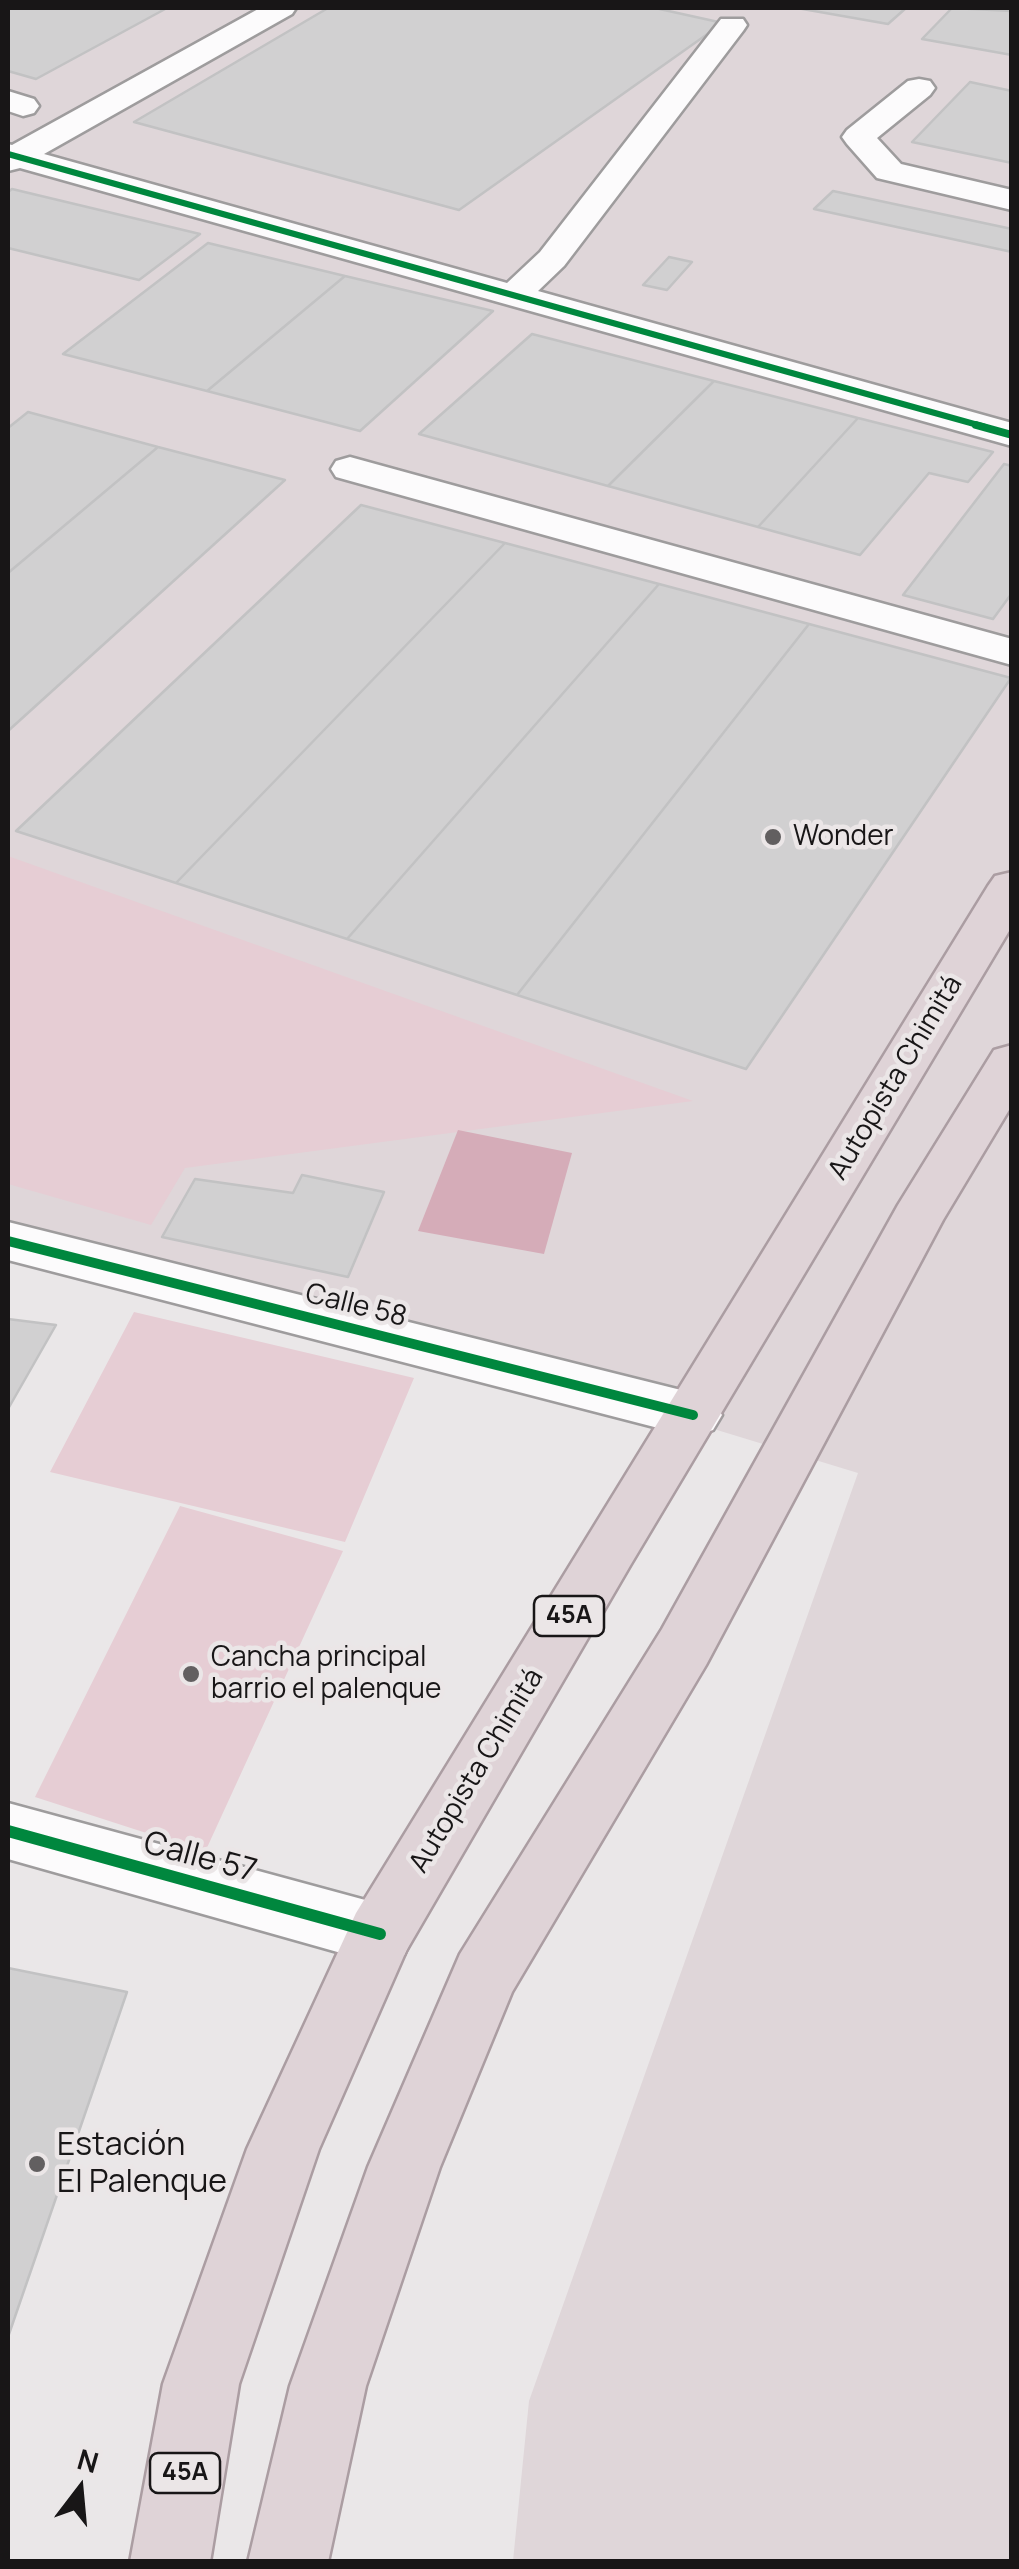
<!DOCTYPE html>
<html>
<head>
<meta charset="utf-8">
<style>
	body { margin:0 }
	#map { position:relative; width:1019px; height:2569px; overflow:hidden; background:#eae7e8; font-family:Manrope,sans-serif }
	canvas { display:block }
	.frame { position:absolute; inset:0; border:10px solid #181617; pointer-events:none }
	.north { position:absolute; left:30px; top:2439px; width:100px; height:100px; -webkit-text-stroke:8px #ebe6e7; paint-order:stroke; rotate:16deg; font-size:28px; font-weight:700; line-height:40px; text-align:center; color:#181617 }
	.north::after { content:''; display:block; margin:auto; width:35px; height:45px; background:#181617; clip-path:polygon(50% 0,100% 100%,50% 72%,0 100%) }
</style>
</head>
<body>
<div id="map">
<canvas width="1019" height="2569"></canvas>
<div class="frame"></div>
<div class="north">N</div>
</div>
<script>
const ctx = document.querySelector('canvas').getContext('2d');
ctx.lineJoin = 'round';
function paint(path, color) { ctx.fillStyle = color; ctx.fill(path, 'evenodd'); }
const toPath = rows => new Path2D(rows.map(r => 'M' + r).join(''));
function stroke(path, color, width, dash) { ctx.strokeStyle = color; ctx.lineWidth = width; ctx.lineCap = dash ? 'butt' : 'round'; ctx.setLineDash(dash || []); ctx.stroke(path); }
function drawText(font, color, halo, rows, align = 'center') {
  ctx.font = font + ' Manrope,sans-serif'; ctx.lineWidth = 9; ctx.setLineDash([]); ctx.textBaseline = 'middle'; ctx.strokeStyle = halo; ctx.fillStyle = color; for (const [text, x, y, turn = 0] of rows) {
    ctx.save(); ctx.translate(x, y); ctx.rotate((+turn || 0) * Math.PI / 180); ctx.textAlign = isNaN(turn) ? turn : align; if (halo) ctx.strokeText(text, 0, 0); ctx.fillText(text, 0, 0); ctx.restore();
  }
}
paint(toPath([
	[8,8,1011,8,1011,2561,513,2561,529,2401,858,1473,599,1394,8,1231]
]), '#dfd6d9');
paint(toPath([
	[8,856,693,1101,185,1168,151,1225,8,1184],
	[134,1312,414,1378,345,1542,50,1472],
	[180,1506,343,1551,205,1852,35,1797]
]), '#e6cdd4');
paint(toPath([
	[458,1130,572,1153,544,1254,418,1231]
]), '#d5acb8');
const building = toPath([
	[8,8,167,8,36,79,8,71,8,8],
	[328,8,655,8,723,23,459,210,134,122,328,8],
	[797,8,906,8,888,24,797,8],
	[952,8,1012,11,1012,55,922,39,952,8],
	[970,82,1012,91,1012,163,912,142,970,82],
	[12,189,200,234,139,280,8,248,8,192,12,189],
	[833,191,1012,229,1012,252,814,209,833,191],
	[208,243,345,276,207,391,63,354,208,243],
	[669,257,692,262,667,290,643,285,669,257],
	[345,276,493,311,360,431,207,391,345,276],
	[532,334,714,381,608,486,419,434,532,334],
	[714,381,858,418,758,527,608,486,714,381],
	[28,412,158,447,8,573,8,428,28,412],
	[858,418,993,452,968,482,929,473,860,555,758,527,858,418],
	[158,447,285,480,8,731,8,573,158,447],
	[1004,464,1012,466,1012,593,993,619,903,595,1004,464],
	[361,505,505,543,176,883,16,831,361,505],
	[505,543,659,584,347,939,176,883,505,543],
	[659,584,809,624,517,995,347,939,659,584],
	[809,624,1011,678,746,1069,517,995,809,624],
	[302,1175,384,1192,348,1277,162,1237,195,1179,293,1193,302,1175],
	[8,1319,56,1325,8,1409,8,1319],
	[8,1968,127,1992,8,2337,8,1968]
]);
paint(building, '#d1d0d1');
stroke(building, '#c2c2c3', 2.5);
const minor = toPath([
	[260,8,296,8,292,14,44,154,507,283,540,252,721,19,743,19,747,25,743,31,564,266,538,291,1012,423,1012,446,20,168,8,171,8,144,12,145,260,8],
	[919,79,930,81,935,88,930,95,877,138,901,164,1012,190,1012,210,877,178,847,144,842,137,847,130,908,81,919,79],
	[8,91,34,99,39,106,34,113,23,116,8,111,8,91],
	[350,457,1012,639,1012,665,336,477,331,469,336,461,350,457],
	[8,1222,693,1393,713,1400,722,1415,713,1430,693,1437,8,1260,8,1222],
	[8,1803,380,1904,404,1913,414,1934,404,1955,380,1964,8,1859,8,1803]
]);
const highway = toPath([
	[1012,872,1012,926,631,1564,406,1951,319,2149,239,2384,210,2562,130,2562,163,2384,247,2149,356,1913,988,886,995,876,1012,872],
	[1012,1045,1012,1105,943,1220,706,1665,512,1992,440,2167,366,2386,328,2562,248,2562,290,2386,368,2167,460,1954,662,1629,898,1205,994,1050,1012,1045]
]);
stroke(minor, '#9e9c9d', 5);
stroke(highway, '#ab9da2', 5);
paint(minor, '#fcfbfc');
paint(highway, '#dfd3d7');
stroke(toPath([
	[8,154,985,427]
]), '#00873e', 6);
stroke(toPath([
	[976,425,1012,435]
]), '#00873e', 8);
stroke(toPath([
	[8,1241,693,1415]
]), '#00873e', 10);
stroke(toPath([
	[8,1831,380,1934]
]), '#00873e', 12);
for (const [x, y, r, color] of [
	[773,837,10,"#625f60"],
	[191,1674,10,"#625f60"],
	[37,2164,10,"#625f60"]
]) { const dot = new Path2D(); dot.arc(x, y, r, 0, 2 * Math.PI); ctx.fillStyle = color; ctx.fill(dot); stroke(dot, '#ebe6e7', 4); }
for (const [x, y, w] of [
	[569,1616,70],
	[185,2473,70]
]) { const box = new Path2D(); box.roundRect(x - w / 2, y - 20, w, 40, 8); ctx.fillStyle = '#ebe6e7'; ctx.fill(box); stroke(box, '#181617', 2.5); }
drawText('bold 25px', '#181617', null, [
	["45A",569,1616],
	["45A",185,2473]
]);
drawText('28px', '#181617', '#ebe6e7', [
	["Wonder",793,837],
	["Cancha principal",211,1658],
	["barrio el palenque",211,1690]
], 'left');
drawText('28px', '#181617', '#ebe6e7', [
	["Autopista Chimitá",896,1078,-59],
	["Calle 58",356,1306,14],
	["Autopista Chimitá",477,1771,-59]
]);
drawText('32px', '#181617', '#ebe6e7', [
	["Calle 57",200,1858,15]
]);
drawText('32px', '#181617', '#ebe6e7', [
	["Estación",57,2146],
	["El Palenque",57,2183]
], 'left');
</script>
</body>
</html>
